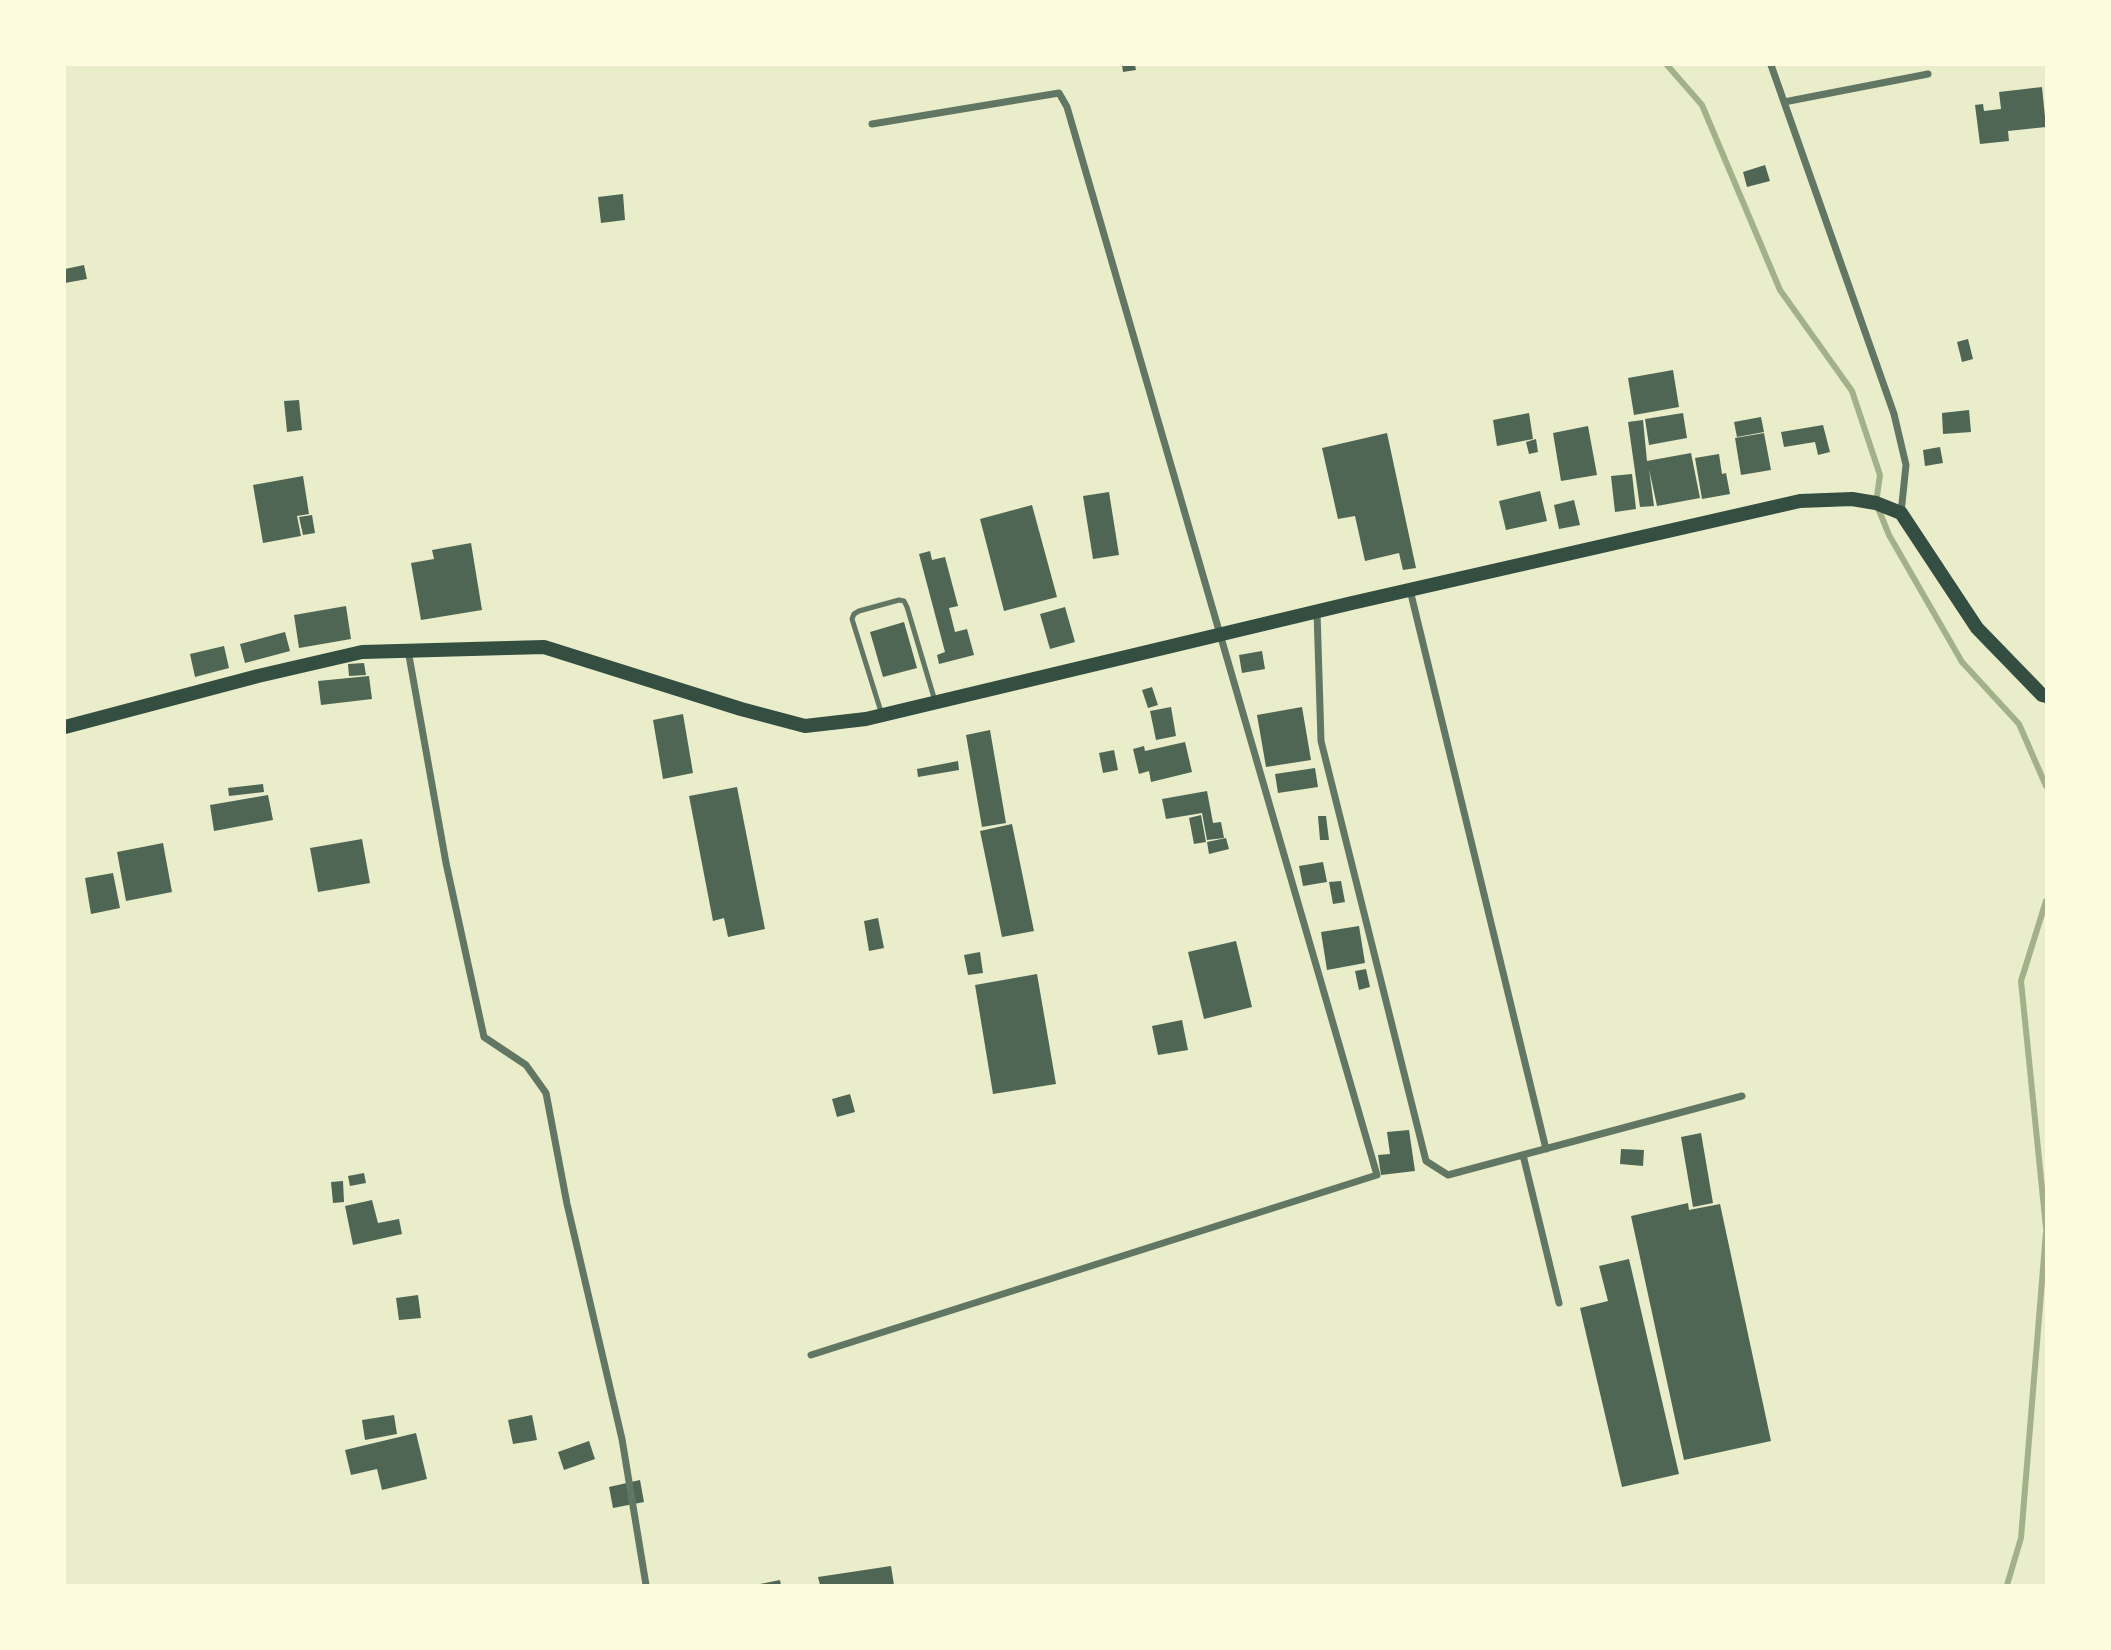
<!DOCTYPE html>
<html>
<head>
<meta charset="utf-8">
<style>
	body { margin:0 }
	#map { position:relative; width:2111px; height:1650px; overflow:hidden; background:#e9edc9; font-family:Lato,sans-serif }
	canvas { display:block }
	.frame { position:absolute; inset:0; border:66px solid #fefae0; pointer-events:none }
</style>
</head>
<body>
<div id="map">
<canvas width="2111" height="1650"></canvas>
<div class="frame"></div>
</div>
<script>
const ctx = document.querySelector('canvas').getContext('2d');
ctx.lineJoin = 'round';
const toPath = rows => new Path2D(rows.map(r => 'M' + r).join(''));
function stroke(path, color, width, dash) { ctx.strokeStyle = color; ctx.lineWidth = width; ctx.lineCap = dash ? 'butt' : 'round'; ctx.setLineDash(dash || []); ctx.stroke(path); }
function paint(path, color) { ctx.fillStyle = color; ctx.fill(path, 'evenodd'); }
stroke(toPath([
	[1667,65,1702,105,1780,290,1852,391,1880,475,1876,503,1889,535,1962,662,2019,724,2046,786],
	[2046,901,2021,981,2046,1228],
	[2007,1585,2021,1538,2046,1232]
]), '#a3b18a', 6);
paint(toPath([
	[1122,65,1135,65,1136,70,1123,72],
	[2042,87,2046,127,2008,131,2009,141,1980,144,1975,105,1983,104,1984,111,2001,109,1999,92],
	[1765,165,1770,181,1747,187,1743,172],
	[623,194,625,220,601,223,598,197],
	[84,265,87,279,65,283,65,269],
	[1968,339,1973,359,1962,362,1957,342],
	[1673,370,1679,407,1634,415,1628,378],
	[299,400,302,430,287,432,284,401],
	[1969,410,1971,432,1943,434,1942,413],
	[1529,413,1533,439,1497,446,1493,420],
	[1683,413,1687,438,1649,445,1645,419],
	[1761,417,1764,432,1737,437,1734,422],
	[1643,420,1647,461,1691,453,1700,498,1657,506,1649,469,1654,506,1640,507,1628,422],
	[1823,425,1830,452,1818,455,1815,442,1784,447,1781,432],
	[1588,426,1597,475,1561,481,1553,433],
	[1387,433,1416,568,1403,570,1399,553,1365,561,1355,516,1338,519,1322,448],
	[1764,433,1771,470,1741,475,1735,438],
	[1536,439,1538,452,1529,454,1526,442],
	[1940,447,1943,463,1925,466,1923,450],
	[1719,454,1722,474,1726,473,1730,494,1702,499,1695,458],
	[1632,474,1636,509,1615,512,1611,476],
	[303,476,309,514,297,516,301,536,263,543,253,485],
	[1540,491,1547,521,1506,530,1499,501],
	[1109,492,1119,555,1093,559,1083,496],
	[1574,500,1580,525,1559,529,1554,505],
	[1032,505,1057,597,1004,611,980,519],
	[312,515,315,533,303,535,299,517],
	[471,543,482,610,421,620,411,563,434,559,432,550],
	[930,551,932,560,945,557,958,606,949,608,955,632,967,629,974,655,939,664,937,655,945,652,919,554],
	[346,606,351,639,299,648,294,615],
	[1065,607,1075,642,1050,649,1040,614],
	[904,622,917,668,883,677,870,632],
	[285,632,290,651,245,663,240,644],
	[224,646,229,668,195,677,190,654],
	[1262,651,1265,669,1242,673,1239,655],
	[364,663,366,675,349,676,348,664],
	[369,676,372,699,321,705,318,681],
	[1152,687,1158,705,1148,708,1142,690],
	[1171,707,1176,736,1156,740,1150,711],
	[1302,707,1311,760,1266,767,1257,715],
	[683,714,693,773,663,779,653,720],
	[990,730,1006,823,982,827,966,735],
	[1185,742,1192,772,1151,782,1149,771,1139,774,1133,749,1144,746,1145,751],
	[1114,750,1118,770,1103,773,1099,753],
	[958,761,959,770,918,777,917,769],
	[1315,768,1318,787,1278,793,1275,774],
	[263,784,264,792,229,796,228,788],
	[737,787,765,929,728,937,724,918,713,921,689,796],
	[1207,791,1213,823,1221,822,1224,838,1207,840,1202,813,1166,819,1162,799],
	[268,795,273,820,214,831,210,805],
	[1201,815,1206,842,1194,844,1189,818],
	[1318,816,1326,816,1329,840,1320,840],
	[1012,824,1034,931,1002,937,980,831],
	[1226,838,1229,849,1209,854,1207,842],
	[362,839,370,883,318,892,310,848],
	[163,843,172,892,126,901,117,852],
	[1323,862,1327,882,1303,886,1299,866],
	[113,873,120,908,91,914,85,878],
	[1341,881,1345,902,1333,904,1329,882],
	[878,918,884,948,869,951,864,921],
	[1359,926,1365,963,1327,970,1321,932],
	[1236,941,1252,1007,1204,1019,1188,952],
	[980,952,983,973,968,975,964,955],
	[1366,969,1370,987,1359,990,1355,971],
	[1037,974,1056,1084,993,1094,975,985],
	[1182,1020,1188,1050,1158,1055,1152,1026],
	[850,1094,855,1112,837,1117,832,1099],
	[1409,1130,1415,1171,1381,1175,1378,1155,1390,1154,1387,1132],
	[1701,1133,1713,1203,1693,1207,1681,1137],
	[1621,1149,1644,1150,1643,1166,1620,1164],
	[364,1173,366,1183,350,1186,348,1176],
	[343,1181,344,1202,333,1203,331,1182],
	[372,1200,378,1223,399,1219,402,1234,353,1245,345,1206],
	[1688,1203,1689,1210,1720,1204,1771,1441,1684,1460,1631,1216],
	[1629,1259,1679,1474,1622,1487,1580,1308,1608,1301,1599,1266],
	[418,1295,421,1318,399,1320,396,1298],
	[394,1415,397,1434,365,1440,362,1420],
	[532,1415,537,1440,513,1444,508,1420],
	[416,1433,427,1479,382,1490,377,1469,351,1475,345,1450],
	[589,1441,595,1459,564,1470,558,1452],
	[640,1480,644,1502,613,1508,609,1487],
	[891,1566,894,1585,820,1585,818,1577],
	[780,1580,781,1585,761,1585,760,1584]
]), '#4f6655');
stroke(toPath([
	[882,715,852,619,854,614,859,611,899,600,904,601,907,607,935,701]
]), '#617663', 5);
stroke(toPath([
	[1771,65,1894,414,1906,465,1901,513],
	[1784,102,1928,74],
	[1410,590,1546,1149],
	[1317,612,1321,741,1426,1161,1448,1175,1742,1096],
	[408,650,446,863,484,1037,526,1065,546,1093,567,1204,622,1439,646,1585],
	[1523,1155,1559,1303],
	[811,1355,1377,1175,1067,107,1059,93,872,124]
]), '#617663', 7);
stroke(toPath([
	[65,727,258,676,362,652,544,647,741,709,805,726,866,719,1352,603,1800,501,1852,499,1876,503,1901,513,1977,628,2042,695,2046,696]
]), '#344e41', 14);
</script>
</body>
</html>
